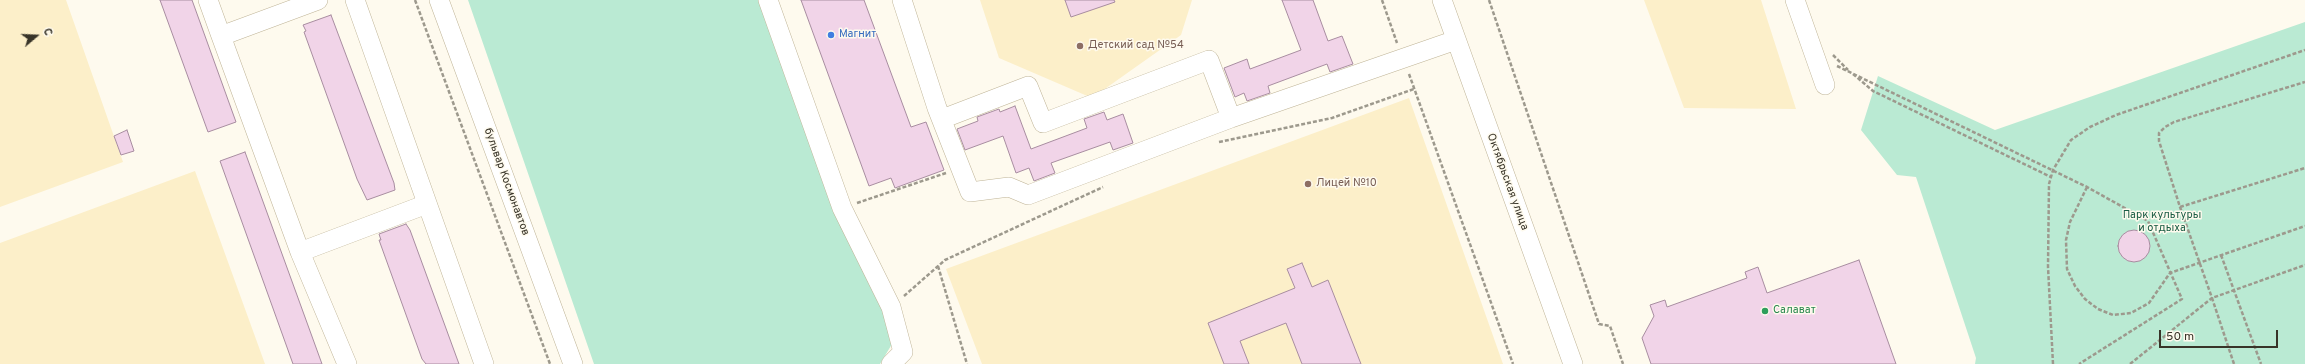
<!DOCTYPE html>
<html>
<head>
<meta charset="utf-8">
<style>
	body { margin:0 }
	#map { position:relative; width:2305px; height:364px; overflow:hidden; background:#fefaee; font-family:Overpass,sans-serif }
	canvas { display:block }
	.north { position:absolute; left:16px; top:16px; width:40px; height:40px; -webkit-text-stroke:3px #fefaee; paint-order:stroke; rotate:71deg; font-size:11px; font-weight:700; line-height:16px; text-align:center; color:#383428 }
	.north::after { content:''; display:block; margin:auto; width:14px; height:18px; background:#383428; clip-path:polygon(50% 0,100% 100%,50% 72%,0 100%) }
	.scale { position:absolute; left:2159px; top:330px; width:119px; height:18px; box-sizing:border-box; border:2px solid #383428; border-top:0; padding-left:5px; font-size:12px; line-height:14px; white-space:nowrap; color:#383428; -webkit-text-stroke:3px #fefaee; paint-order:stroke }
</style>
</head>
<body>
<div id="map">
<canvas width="2305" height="364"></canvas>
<div class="north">С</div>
<div class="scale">50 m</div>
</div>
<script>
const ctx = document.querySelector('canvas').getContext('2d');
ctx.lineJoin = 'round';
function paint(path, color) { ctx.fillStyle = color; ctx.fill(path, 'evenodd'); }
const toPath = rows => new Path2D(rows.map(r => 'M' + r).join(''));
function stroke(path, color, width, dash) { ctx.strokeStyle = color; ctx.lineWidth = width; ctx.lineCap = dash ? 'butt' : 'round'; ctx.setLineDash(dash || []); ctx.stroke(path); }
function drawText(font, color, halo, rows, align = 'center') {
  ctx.font = font + ' Overpass,sans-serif'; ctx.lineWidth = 3; ctx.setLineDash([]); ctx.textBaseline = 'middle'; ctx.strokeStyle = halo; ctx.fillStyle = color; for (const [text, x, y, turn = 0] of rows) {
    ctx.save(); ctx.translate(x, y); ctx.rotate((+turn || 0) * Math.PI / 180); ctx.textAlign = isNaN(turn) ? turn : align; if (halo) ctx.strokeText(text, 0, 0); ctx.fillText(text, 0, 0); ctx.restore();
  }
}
paint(toPath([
	[0,0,66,0,123,162,0,207],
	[980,0,1192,0,1181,35,1092,98,999,58],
	[1644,0,1761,0,1796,109,1684,108],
	[1409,98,1503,364,982,364,946,269],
	[195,171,265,364,0,364,0,243]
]), '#fcefc9');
paint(toPath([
	[468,0,761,0,879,292,892,344,880,364,594,364],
	[2305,22,2305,364,1975,364,1976,358,1916,177,1897,175,1861,130,1878,76,1995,130]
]), '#baead3');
const building = toPath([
	[160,0,192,0,236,122,208,132,160,0],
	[801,0,864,0,911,127,926,122,944,170,895,188,891,178,869,186,801,0],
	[1065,0,1114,0,1115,2,1071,17,1065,0],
	[1282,0,1313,0,1328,41,1342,36,1353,64,1330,72,1327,64,1268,86,1270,93,1247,101,1244,93,1235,97,1224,68,1247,59,1250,69,1301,50,1282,0],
	[331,15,394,183,395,190,367,200,357,179,304,32,306,31,303,25,331,15],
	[1015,106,1031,149,1087,128,1084,119,1104,112,1107,120,1123,114,1133,143,1113,150,1110,142,1051,163,1055,173,1034,181,1029,168,1016,173,1003,136,965,150,957,129,978,121,977,117,999,109,1000,112,1015,106],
	[127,130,134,151,121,155,114,136,127,130],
	[245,152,322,364,293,364,220,161,245,152],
	[406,224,410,230,459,364,426,364,422,359,379,240,381,240,379,234,406,224],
	'2118 246a16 16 0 1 1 32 0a16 16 0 1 1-32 0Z',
	[1859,260,1896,364,1651,364,1642,338,1654,316,1650,305,1665,300,1667,307,1747,278,1745,272,1758,267,1767,293,1859,260],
	[1302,263,1312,287,1328,280,1361,364,1302,364,1286,323,1240,341,1249,364,1224,364,1208,323,1295,288,1287,269,1302,263]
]);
paint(building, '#f1d4e8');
stroke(building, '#a88da0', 1);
const minor = toPath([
	[208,0,221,36],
	[318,0,221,36,300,252,347,364],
	[355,0,484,364],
	[439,0,573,364],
	[768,0,842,208,891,307,903,352,891,364],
	[902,0,937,108,970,192,1009,187,1028,195,1231,118,1456,40],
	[1442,0,1573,364],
	[1795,0,1825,85],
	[942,119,1028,86,1043,123,1209,60,1231,118],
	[300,252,427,204]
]);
stroke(minor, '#bfb497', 20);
stroke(toPath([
	[415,0,550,364],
	[1382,0,1397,43],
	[1489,0,1599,324,1610,326,1623,364],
	[1833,55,1848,70],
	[1837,66,2087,187,2148,221,2182,299,2079,364],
	[1409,74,1513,364],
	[1853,74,1873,91,2051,177],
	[1219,142,1332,118,1414,89],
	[2087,187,2070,222,2066,240,2067,269,2075,286,2085,299,2098,309,2113,315,2131,313,2149,303,2170,273,2305,226],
	[857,203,946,173],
	[2180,207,2305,168],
	[2221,255,2261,364],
	[938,266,967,364],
	[904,296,945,260,1103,187],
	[2053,364,2048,267,2049,184,2053,170,2071,140,2090,127,2116,115,2305,50],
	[2130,364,2212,298,2180,207,2159,141,2159,133,2165,127,2174,122,2305,82],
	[2234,364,2212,298,2305,265]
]), '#9d998d', 2.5, [4, 2]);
stroke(minor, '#fff', 19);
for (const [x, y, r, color] of [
	[831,35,4,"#3f7fe0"],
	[1080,46,4,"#8d6e63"],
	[1308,184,4,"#8d6e63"],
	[1765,311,4,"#2e9e5b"]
]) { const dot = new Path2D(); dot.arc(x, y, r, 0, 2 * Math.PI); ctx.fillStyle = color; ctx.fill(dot); stroke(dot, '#fefaee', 1.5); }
drawText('11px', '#366cbe', '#fefaee', [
	["Магнит",839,35]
], 'left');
drawText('11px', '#785e54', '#fefaee', [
	["Детский сад №54",1088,46],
	["Лицей №10",1316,184]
], 'left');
drawText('11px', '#383428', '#fefaee', [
	["бульвар Космонавтов",506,182,70],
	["Октябрьская улица",1507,182,70]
]);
drawText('11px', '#195c43', '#fefaee', [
	["Парк культуры",2162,216],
	["и отдыха",2162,229]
]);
drawText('11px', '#27864d', '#fefaee', [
	["Салават",1773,311]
], 'left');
</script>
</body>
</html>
